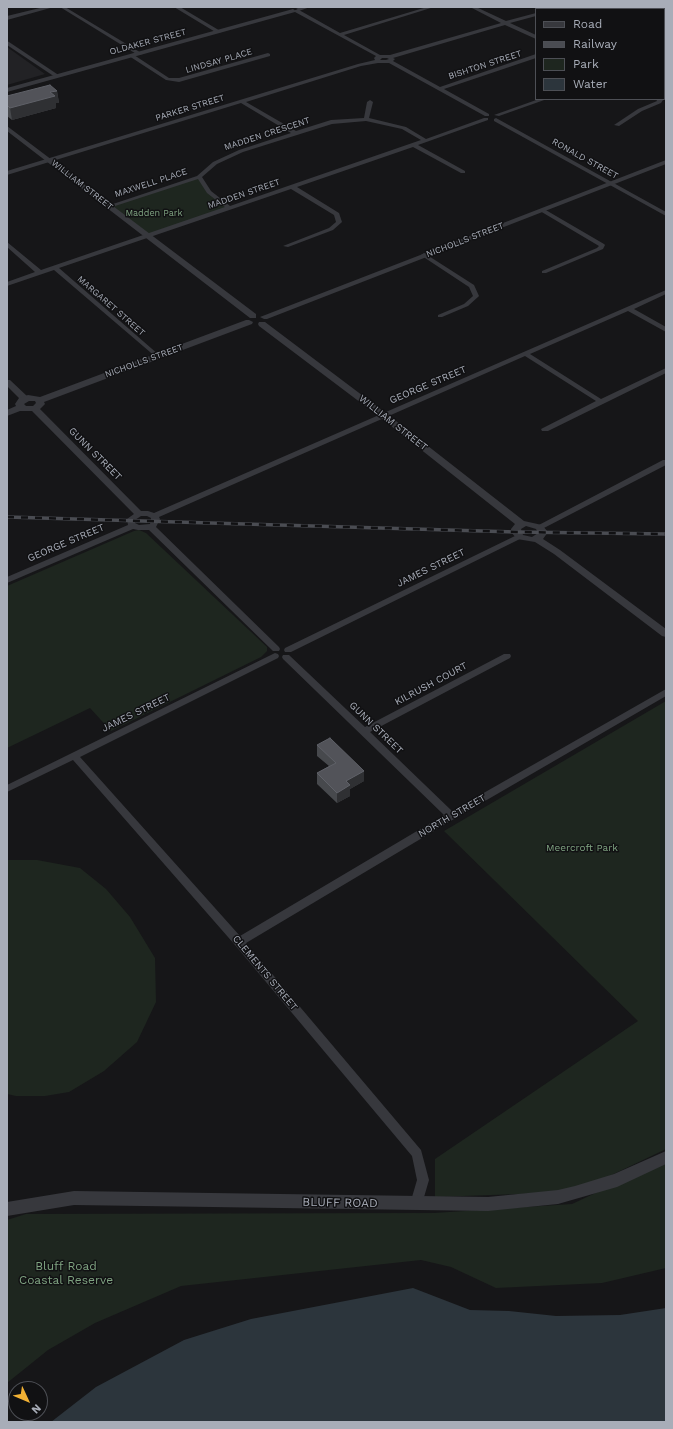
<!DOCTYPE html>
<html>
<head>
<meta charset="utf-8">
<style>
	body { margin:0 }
	#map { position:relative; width:673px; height:1429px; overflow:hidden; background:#161618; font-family:"Work Sans",sans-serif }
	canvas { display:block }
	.frame { position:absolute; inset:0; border:8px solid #a8adb8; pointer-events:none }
	.legend { position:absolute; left:535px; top:8px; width:130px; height:92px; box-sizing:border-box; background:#111113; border:1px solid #4d4f55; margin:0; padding:5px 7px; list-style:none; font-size:12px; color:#a8adb8 }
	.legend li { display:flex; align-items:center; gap:8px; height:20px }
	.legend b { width:20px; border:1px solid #4d4f55 }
	.north { position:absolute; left:8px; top:1381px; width:40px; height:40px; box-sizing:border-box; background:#111113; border:1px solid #4d4f55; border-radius:50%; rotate:134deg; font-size:11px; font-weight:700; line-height:16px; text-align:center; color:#a8adb8 }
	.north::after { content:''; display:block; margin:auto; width:14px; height:18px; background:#f2b134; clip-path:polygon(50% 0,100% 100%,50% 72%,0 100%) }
</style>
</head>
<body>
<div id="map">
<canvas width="673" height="1429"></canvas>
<div class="frame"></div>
<ul class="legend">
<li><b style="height:5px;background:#37383d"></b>Road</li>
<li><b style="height:5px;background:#4a4c52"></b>Railway</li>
<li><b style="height:11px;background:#1e261f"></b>Park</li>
<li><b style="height:11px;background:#2c353c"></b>Water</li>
</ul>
<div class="north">N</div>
</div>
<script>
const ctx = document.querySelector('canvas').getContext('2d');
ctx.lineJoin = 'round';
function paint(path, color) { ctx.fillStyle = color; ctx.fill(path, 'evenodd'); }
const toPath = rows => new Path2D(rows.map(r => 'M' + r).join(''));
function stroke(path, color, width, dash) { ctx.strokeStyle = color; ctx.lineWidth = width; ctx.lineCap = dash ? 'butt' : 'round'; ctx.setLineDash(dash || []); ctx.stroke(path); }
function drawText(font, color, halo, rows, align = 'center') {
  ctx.font = font + ' "Work Sans",sans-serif'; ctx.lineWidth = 3; ctx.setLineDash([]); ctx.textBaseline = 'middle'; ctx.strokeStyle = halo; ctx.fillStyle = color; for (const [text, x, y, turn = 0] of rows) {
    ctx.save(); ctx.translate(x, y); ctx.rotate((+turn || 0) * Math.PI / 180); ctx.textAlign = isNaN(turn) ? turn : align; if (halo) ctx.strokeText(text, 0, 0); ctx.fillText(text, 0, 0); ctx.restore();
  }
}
paint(toPath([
	[7,47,45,74,7,85]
]), '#222225');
paint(toPath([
	[199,177,209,192,229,208,150,236,110,206],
	[139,530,146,533,267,647,267,651,261,657,111,731,90,708,7,748,7,586,134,531],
	[666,701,666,1149,576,1192,435,1197,435,1159,638,1021,444,831],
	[7,860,37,860,80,868,106,889,130,917,155,958,156,1002,137,1042,104,1071,69,1092,45,1096,16,1096,7,1094],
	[666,1160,666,1268,602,1283,496,1288,451,1267,421,1260,181,1286,95,1323,48,1350,7,1383,7,1220,26,1214,434,1213,572,1204]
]), '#1e261f');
paint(toPath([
	[413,1288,470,1310,509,1311,556,1316,620,1315,666,1308,666,1422,51,1422,96,1387,184,1340,251,1319]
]), '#2c353c');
paint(toPath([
	[60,7,65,7,143,54,138,55,60,7],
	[174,7,180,7,222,32,217,33,174,7],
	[427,7,434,7,344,35,380,55,390,55,501,23,470,7,476,7,506,21,536,13,536,16,510,23,536,35,536,39,505,25,393,58,395,59,393,61,440,87,536,54,536,58,444,89,489,114,489,116,485,116,389,63,378,63,361,66,246,102,296,131,331,120,364,118,367,102,370,100,373,102,369,118,406,127,426,139,484,118,488,118,488,120,418,145,465,171,465,173,461,173,413,147,297,187,339,213,342,222,333,230,288,247,283,246,329,228,336,222,334,215,291,189,59,268,159,355,159,357,157,358,54,270,7,286,7,282,35,272,7,247,7,242,41,270,225,207,207,193,198,179,112,207,107,206,197,176,213,162,239,150,291,133,241,103,7,175,7,171,358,64,375,60,374,58,376,56,295,12,295,10,299,10,340,33,427,7],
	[382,58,387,58,389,59,386,60,380,60,382,58],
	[366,121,402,129,421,140,230,206,211,191,202,177,217,164,243,152,332,124,366,121],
	[552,7,559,7,556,9,549,9,552,7],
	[572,7,578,7,580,9,574,9,572,7],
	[7,41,9,42,60,76,55,77,7,45,7,41],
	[664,47,666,48,666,52,664,51,664,47],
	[268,53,270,54,270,56,179,82,166,80,129,56,134,55,169,78,179,78,268,53],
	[666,55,666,59,664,60,664,56,666,55],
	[539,99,547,99,499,116,494,115,539,99],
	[656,99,663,100,661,103,642,111,619,126,614,125,638,109,657,101,656,99],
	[496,118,666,212,666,216,494,121,494,119,496,118],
	[540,209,544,209,604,244,605,245,603,249,546,273,542,273,542,271,597,248,599,246,540,211,540,209],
	[424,253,474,285,479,296,478,297,468,306,442,317,438,317,438,315,464,304,473,296,469,287,422,256,421,255,424,253],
	[666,290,666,294,634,309,666,327,666,332,628,311,530,354,601,399,666,368,666,373,548,431,542,431,541,429,596,401,525,356,159,517,160,519,156,527,279,647,280,649,279,651,273,651,149,530,138,530,133,529,7,583,7,577,128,525,127,519,134,514,32,411,32,407,38,407,141,511,148,511,154,513,666,290],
	[141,516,147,516,151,518,150,524,139,525,135,523,135,520,141,516],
	[7,380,10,380,28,397,28,401,22,401,7,386,7,380],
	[663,460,666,460,666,465,542,529,539,529,535,527,663,460],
	[517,535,523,535,524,537,291,652,285,652,284,650,285,648,517,535],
	[275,653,278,654,279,656,278,658,80,757,240,936,444,815,283,659,282,657,283,655,289,655,365,727,504,654,510,654,511,656,510,658,370,732,452,811,666,689,666,696,454,819,246,943,421,1150,429,1180,422,1204,420,1208,416,1209,412,1208,410,1204,417,1180,412,1156,235,945,73,760,7,792,7,785,275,653]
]), '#37383d');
paint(toPath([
	[44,7,54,7,7,20,7,16,44,7],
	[310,7,299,11,296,9,300,7,310,7],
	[293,9,296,11,295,12,7,92,7,88,293,9],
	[7,126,256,314,256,318,250,318,7,131,7,126],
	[666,160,666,164,267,319,264,319,260,317,666,160],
	[246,320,249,320,253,322,252,324,44,402,45,404,38,411,20,411,7,416,7,410,16,406,15,404,19,398,28,395,40,397,246,320],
	[29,401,35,401,36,403,33,406,26,406,24,404,29,401],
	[259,322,265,322,387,414,524,521,542,525,548,532,543,539,560,550,666,629,666,637,662,636,554,554,535,542,517,539,511,532,511,529,515,524,381,418,259,326,258,324,259,322],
	[526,526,536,529,538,533,532,537,523,535,521,529,526,526],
	[666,1151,666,1164,617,1187,558,1204,488,1211,74,1205,7,1216,7,1202,74,1191,488,1197,558,1190,575,1186,614,1174,666,1151]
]), '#37383d');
const rail = toPath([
	[7,517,516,532,666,534]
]);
stroke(rail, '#4a4c52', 3.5);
stroke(rail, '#111113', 2.5, [7]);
paint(toPath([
	[57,91,59,103,56,103,56,108,12,120,7,116,7,96],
	[317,745,364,771,364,781,350,789,350,796,337,803,317,784,317,773,329,766,317,756]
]), '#47494d');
paint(toPath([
	[57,91,59,103,56,103,56,108,12,120,10,108,50,92],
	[364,771,364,781,350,789,350,796,337,803,337,793,346,781]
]), '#2f3033');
const building = toPath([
	[50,85,57,91,50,92,55,96,10,108,7,105,7,96,50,85],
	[330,738,364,771,346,781,350,785,337,793,317,773,336,763,317,745,330,738]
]);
paint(building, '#525359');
stroke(building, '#5f6168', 1);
drawText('9px', '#a8adb8', '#111113', [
	["OLDAKER STREET",148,42,-15],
	["LINDSAY PLACE",219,61,-16],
	["BISHTON STREET",485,65,-18],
	["PARKER STREET",190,108,-17],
	["MADDEN CRESCENT",267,134,-18],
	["RONALD STREET",585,159,29],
	["MAXWELL PLACE",151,183,-18],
	["WILLIAM STREET",82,185,38],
	["MADDEN STREET",244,194,-19],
	["NICHOLLS STREET",465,240,-21],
	["MARGARET STREET",111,306,41],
	["NICHOLLS STREET",144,361,-20]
]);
drawText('9px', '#7fa381', '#111113', [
	["Madden Park",154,213]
]);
drawText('10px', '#a8adb8', '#111113', [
	["GEORGE STREET",428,385,-23],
	["WILLIAM STREET",393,423,38],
	["GUNN STREET",95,454,45],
	["GEORGE STREET",66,543,-23],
	["JAMES STREET",431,568,-26],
	["KILRUSH COURT",431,684,-28],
	["JAMES STREET",136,713,-26],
	["GUNN STREET",376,728,44],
	["NORTH STREET",452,816,-30],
	["CLEMENTS STREET",265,973,50]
]);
drawText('10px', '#7fa381', '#111113', [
	["Meercroft Park",582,848]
]);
drawText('12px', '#a8adb8', '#111113', [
	["BLUFF ROAD",340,1203,1]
]);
drawText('12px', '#7fa381', '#111113', [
	["Bluff Road",66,1266],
	["Coastal Reserve",66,1280]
]);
</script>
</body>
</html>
